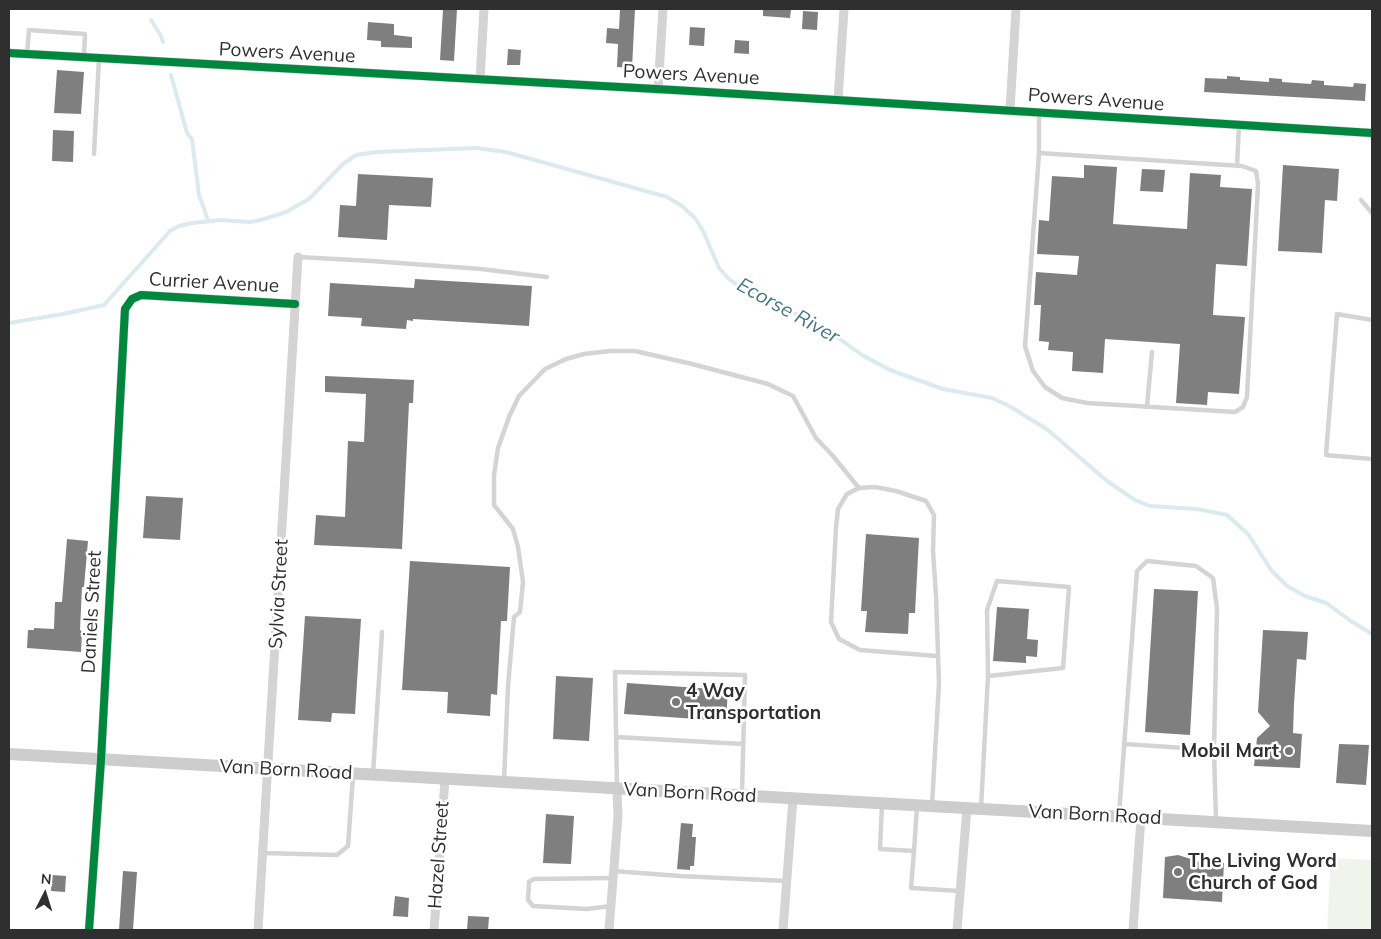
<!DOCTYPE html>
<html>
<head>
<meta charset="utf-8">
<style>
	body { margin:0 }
	#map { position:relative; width:1381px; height:939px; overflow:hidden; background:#fff; font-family:Mulish,sans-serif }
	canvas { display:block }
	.frame { position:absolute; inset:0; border:10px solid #2f2f2f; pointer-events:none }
	.north { position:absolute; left:20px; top:869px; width:50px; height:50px; -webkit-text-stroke:4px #fff; paint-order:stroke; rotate:5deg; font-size:14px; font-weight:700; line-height:20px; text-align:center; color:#2f2f2f }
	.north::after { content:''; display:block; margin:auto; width:18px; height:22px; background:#2f2f2f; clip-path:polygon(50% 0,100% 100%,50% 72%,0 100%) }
</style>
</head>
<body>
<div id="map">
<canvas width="1381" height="939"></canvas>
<div class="frame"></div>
<div class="north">N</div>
</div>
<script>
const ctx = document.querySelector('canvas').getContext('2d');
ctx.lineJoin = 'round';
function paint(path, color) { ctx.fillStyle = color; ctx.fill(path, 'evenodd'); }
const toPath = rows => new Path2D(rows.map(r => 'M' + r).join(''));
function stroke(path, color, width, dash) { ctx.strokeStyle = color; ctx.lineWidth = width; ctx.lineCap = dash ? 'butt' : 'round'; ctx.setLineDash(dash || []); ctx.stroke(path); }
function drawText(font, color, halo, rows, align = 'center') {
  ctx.font = font + ' Mulish,sans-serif'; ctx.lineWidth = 5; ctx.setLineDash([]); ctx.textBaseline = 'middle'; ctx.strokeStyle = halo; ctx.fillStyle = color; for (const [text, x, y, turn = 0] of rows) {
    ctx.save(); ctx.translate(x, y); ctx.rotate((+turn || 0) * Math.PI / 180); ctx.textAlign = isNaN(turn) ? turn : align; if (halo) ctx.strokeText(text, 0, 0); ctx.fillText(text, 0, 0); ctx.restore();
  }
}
paint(toPath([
	[1331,858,1372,860,1372,930,1327,930]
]), '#f1f3ed');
stroke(toPath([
	[151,20,161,36,163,42],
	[171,75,187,133,192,139,199,195,208,220],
	[9,323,63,314,104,305,170,231,179,226,192,223,221,220,250,222,261,220,286,212,309,199,343,164,356,155,376,152,476,148,506,152,667,197,682,206,695,218,703,231,719,268,728,278,737,285,823,327,862,355,890,370,943,389,992,398,1011,407,1048,430,1107,481,1135,500,1150,506,1197,509,1227,515,1248,534,1271,570,1287,586,1305,596,1326,603,1351,621,1372,634]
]), '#dbeaef', 4);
paint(toPath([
	[443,9,457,9,454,61,440,60],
	[620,9,635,9,632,68,617,67,618,44,606,43,607,28,619,29],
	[763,9,791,9,790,18,763,16],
	[803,11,818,12,817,30,802,29],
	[368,22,394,24,394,35,412,37,412,48,381,47,381,41,367,40],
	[690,27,705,28,704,46,689,45],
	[735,40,749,41,749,54,734,53],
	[508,49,521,50,520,65,507,65],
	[57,70,84,72,81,114,54,113],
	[1227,76,1240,77,1240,80,1269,82,1269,78,1282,79,1282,82,1311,84,1312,80,1324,81,1324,85,1353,87,1354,83,1366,84,1365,101,1204,92,1205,78,1227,79],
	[53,130,74,131,73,162,52,161],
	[1084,165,1117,167,1113,224,1187,229,1190,173,1221,175,1220,187,1252,189,1247,266,1216,264,1213,315,1245,317,1239,394,1208,392,1207,405,1176,403,1180,344,1105,339,1103,373,1072,371,1073,352,1048,350,1049,342,1039,341,1041,305,1034,305,1036,272,1077,275,1079,256,1037,254,1039,220,1049,221,1052,176,1084,178],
	[1283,165,1339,169,1337,201,1325,200,1322,253,1278,251],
	[1142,169,1165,170,1163,192,1140,191],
	[358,174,433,178,431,207,389,205,387,240,338,237,340,205,356,206],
	[415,279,532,286,529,326,413,319,413,321,407,320,406,329,361,326,362,318,328,316,330,283,414,288],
	[325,376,414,380,413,403,409,403,402,549,314,545,316,515,345,517,348,441,364,442,366,394,325,392],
	[146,496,183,498,180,540,143,538],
	[866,534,919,538,915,613,909,613,908,634,865,632,867,611,861,611],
	[67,539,88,541,84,587,82,587,80,630,82,631,81,652,27,648,28,630,34,630,34,628,54,629,55,602,62,602],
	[410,561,510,567,507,621,501,621,497,695,491,694,490,716,447,713,448,692,402,690],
	[1154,589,1198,591,1190,735,1145,732],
	[997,607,1029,609,1027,639,1038,640,1037,657,1026,656,1026,663,993,661],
	[305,616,361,619,355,714,332,713,331,722,298,720],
	[1263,630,1308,632,1306,660,1297,659,1294,704,1293,733,1302,734,1300,768,1254,766,1257,738,1270,726,1258,712],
	[556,676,593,678,589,741,553,739],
	[627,683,728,690,726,721,624,714],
	[1339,744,1369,745,1366,785,1336,783],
	[546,814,574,816,571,864,543,863],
	[681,823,693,824,692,837,696,837,694,866,690,866,690,870,677,869],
	[1178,855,1191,859,1191,861,1224,863,1222,902,1163,898,1165,857],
	[123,871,137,872,133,930,119,930],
	[52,875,66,876,65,892,51,891],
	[395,896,409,898,408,917,393,916],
	[468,916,489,917,488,930,467,930]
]), '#7f7f7f');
stroke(toPath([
	[27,54,29,30,85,34,84,57],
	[1039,153,1242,166,1256,171,1258,184,1247,397,1243,407,1235,412,1087,403,1062,398,1045,387,1033,371,1025,346,1039,153,1039,112],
	[94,154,99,58],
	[1237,166,1239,125],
	[1361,200,1372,213],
	[298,257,372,261,481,269,547,277],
	[1372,320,1337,314,1326,455,1372,459],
	[1147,406,1152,352],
	[616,737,743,744],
	[1214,750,1216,821],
	[373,774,382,632],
	[504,781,508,686,514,617,520,612,523,582,518,547,513,529,494,505,494,475,498,448,509,417,519,396,545,369,566,359,584,354,610,351,635,351,692,364,768,384,793,396,816,438,833,456,859,488],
	[617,788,615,672,745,675,742,794],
	[882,805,880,849,914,851,917,807],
	[932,805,939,683,936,595,933,551,934,515,926,501,896,491,875,487,859,488,847,494,838,509,836,527,831,622,839,639,860,650,937,656],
	[981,808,988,676,1063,668,1069,587,997,581,987,610,988,676],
	[1119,815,1137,571,1147,561,1196,566,1213,578,1217,608,1214,750,1125,744],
	[914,851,911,888,960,891],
	[263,853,337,855,348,846,353,776],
	[613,871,680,876,786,881],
	[611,906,587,909,533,906,528,900,529,882,534,879,613,878]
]), '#d4d4d4', 4.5);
stroke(toPath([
	[9,53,674,90,1372,133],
	[480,80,484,9],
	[658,90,663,9],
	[838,100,844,9],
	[1010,110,1016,9],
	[89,930,101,760,125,309,132,299,141,295,295,304],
	[258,930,298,257],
	[434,930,445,779],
	[609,930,618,816,617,789],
	[783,930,793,798],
	[957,930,967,808],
	[1133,930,1141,818]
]), '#d4d4d4', 9);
stroke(toPath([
	[9,754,1372,831]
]), '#cdcdcd', 12);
stroke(toPath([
	[9,53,674,90,1372,133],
	[89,930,101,760,125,309,132,299,141,295,295,304]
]), '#00873e', 8);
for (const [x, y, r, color] of [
	[676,702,5,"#787878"],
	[1289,751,5,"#787878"],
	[1178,872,5,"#787878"]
]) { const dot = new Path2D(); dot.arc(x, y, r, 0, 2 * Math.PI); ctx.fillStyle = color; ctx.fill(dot); stroke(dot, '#fff', 2); }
drawText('19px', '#2f2f2f', '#fff', [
	["Powers Avenue",287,53,3],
	["Powers Avenue",691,75,3],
	["Powers Avenue",1096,100,4],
	["Currier Avenue",214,283,3],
	["Sylvia Street",279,594,-87],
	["Daniels Street",92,612,-87],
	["Van Born Road",286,770,3],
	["Van Born Road",690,793,3],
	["Van Born Road",1095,815,3],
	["Hazel Street",439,855,-86]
]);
drawText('bold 19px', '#2f2f2f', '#fff', [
	["4 Way",686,691],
	["Transportation",686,713],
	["Mobil Mart",1279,751,"right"],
	["The Living Word",1188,861],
	["Church of God",1188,883]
], 'left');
drawText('italic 20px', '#457688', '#fff', [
	["Ecorse River",788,311,29]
]);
</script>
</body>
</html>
